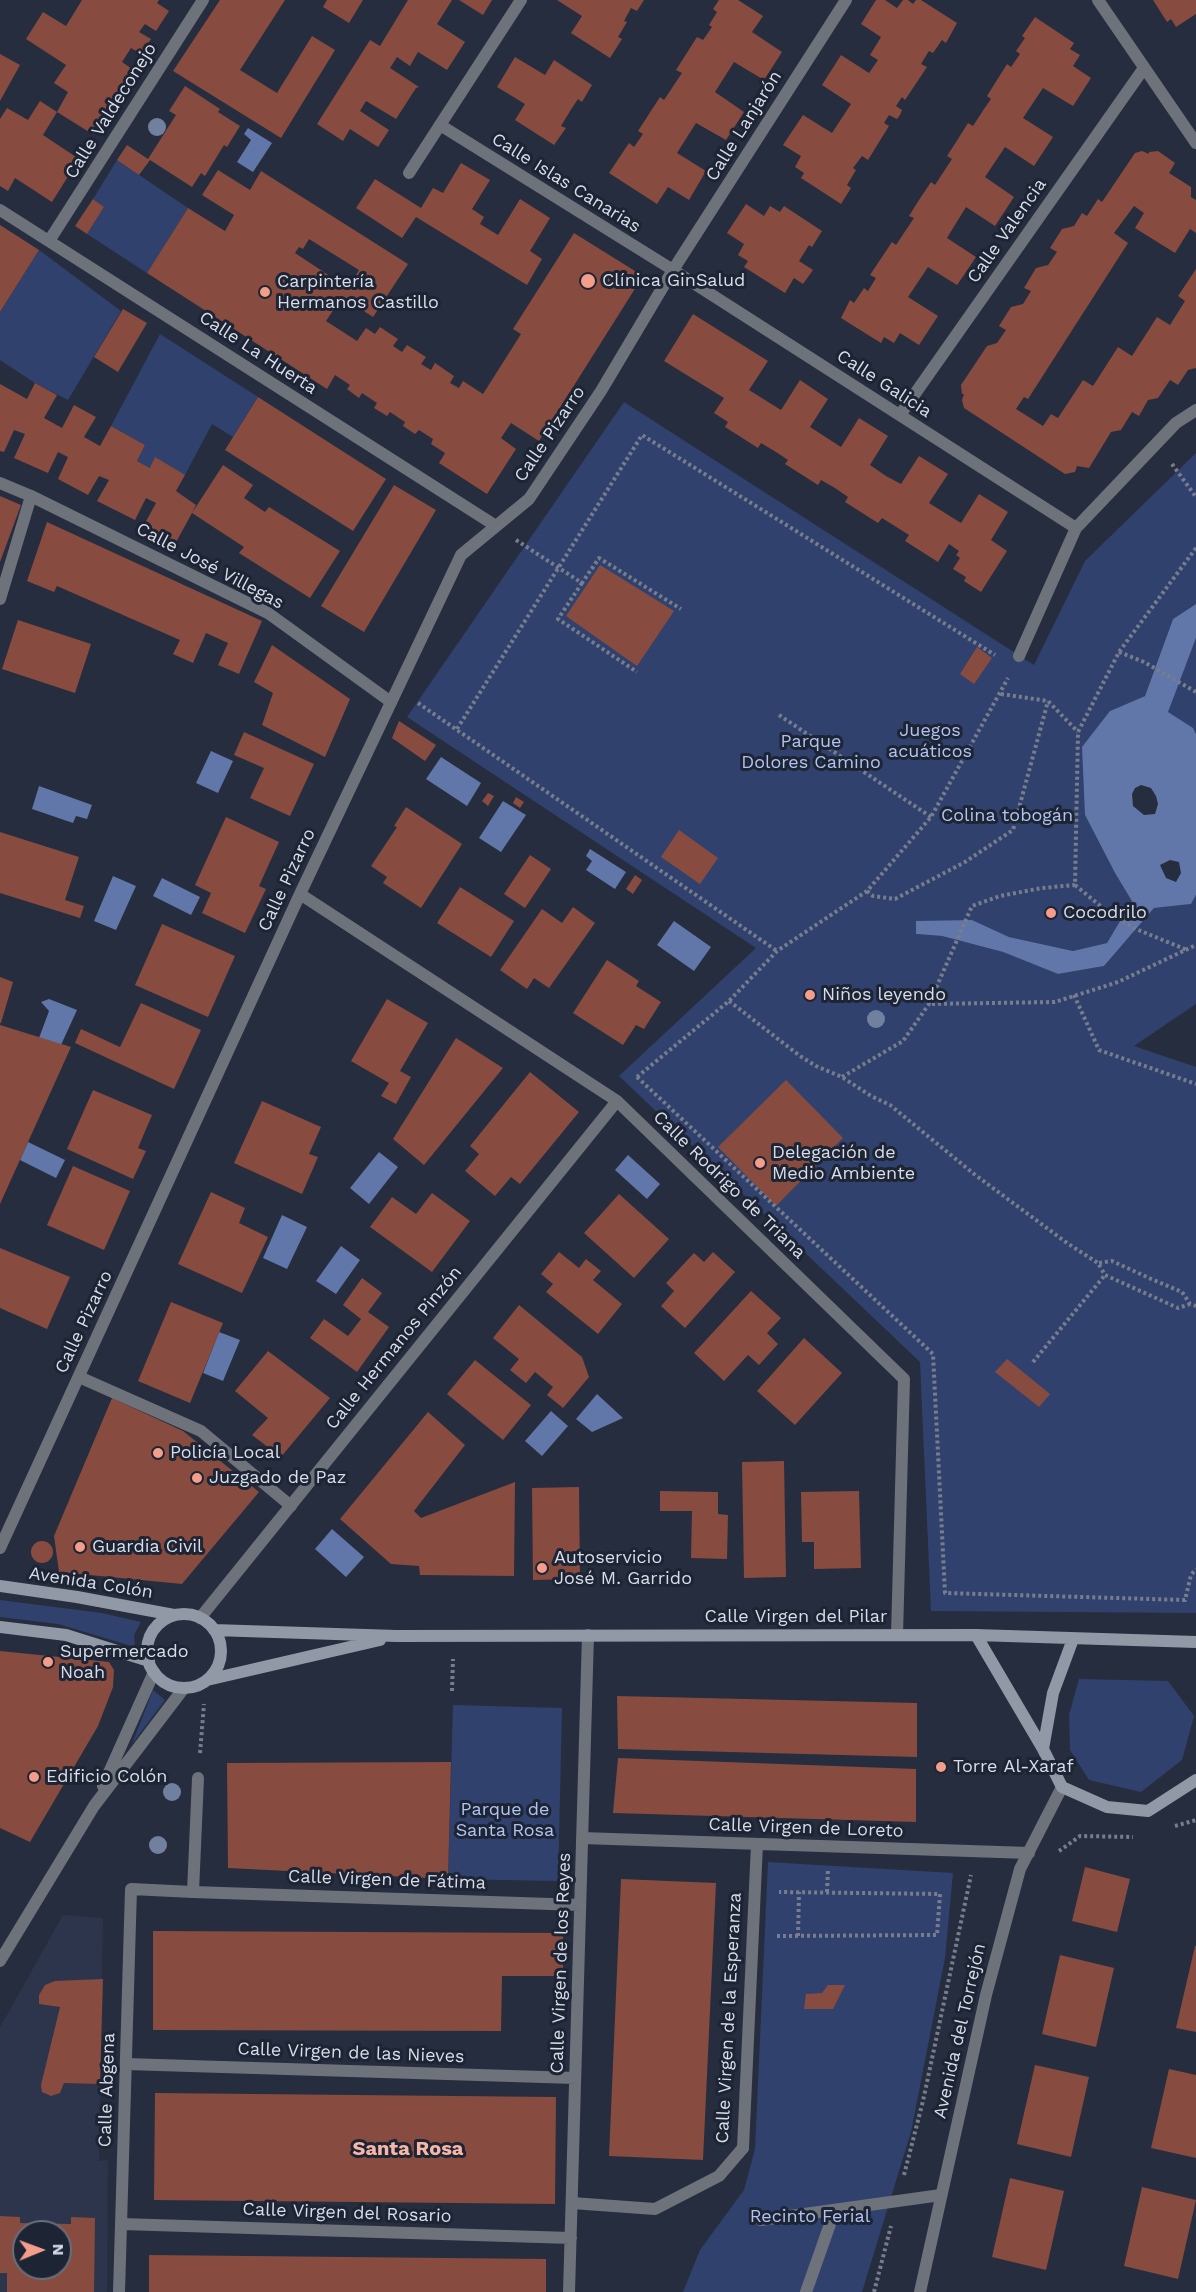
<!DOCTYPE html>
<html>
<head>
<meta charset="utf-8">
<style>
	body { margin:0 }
	#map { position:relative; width:1196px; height:2292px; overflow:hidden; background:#262d3e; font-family:"Work Sans",sans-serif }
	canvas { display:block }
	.north { position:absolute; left:12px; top:2220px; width:60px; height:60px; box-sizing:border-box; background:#1d2434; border:2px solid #686e7c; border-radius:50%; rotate:89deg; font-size:16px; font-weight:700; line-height:24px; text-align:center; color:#d8dde9 }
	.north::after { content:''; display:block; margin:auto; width:21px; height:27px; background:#f49d8b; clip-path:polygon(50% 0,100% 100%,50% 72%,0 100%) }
</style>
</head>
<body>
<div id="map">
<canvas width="1196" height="2292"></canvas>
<div class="north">N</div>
</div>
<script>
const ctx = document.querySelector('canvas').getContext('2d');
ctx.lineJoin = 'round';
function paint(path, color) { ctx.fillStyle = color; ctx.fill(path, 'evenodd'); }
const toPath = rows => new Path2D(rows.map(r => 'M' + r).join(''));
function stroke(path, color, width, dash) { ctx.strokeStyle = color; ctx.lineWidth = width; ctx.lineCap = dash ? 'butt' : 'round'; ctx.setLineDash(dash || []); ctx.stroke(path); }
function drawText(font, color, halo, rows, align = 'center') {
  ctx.font = font + ' "Work Sans",sans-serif'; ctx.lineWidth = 6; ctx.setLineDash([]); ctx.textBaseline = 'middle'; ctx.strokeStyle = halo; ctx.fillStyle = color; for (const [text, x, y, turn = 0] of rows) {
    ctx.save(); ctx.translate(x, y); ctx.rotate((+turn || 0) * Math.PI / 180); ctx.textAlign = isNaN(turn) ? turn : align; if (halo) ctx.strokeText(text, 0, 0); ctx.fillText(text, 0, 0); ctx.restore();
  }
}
paint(toPath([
	[63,1915,103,1918,99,2161,108,2160,107,2292,0,2292,0,2027],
	[24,2232,60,2232,60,2268,24,2268]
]), '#2c354c');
paint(toPath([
	[117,160,188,208,147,273,87,234,104,207,93,199],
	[39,250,121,311,68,400,35,383,0,360,0,312],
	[160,334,258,397,233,437,212,424,185,475,150,468,137,461,145,445,111,426],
	[624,402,1034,665,1085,561,1196,453,1196,604,1173,619,1145,696,1110,711,1085,815,1115,873,1133,901,1107,943,1073,951,1009,937,972,920,916,922,916,934,942,936,1003,952,1058,974,1104,966,1154,908,1191,904,1196,895,1196,1004,1134,1046,1196,1067,1196,1613,931,1611,920,1362,619,1076,756,948,407,717],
	[1196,638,1196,734,1192,728,1167,712],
	[0,1600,102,1613,141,1622,134,1635,135,1647,58,1624,0,1617],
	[1079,1679,1168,1681,1194,1716,1182,1760,1141,1792,1089,1780,1070,1750,1069,1715],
	[153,1690,165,1700,132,1744],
	[453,1705,562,1708,558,1881,448,1879],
	[768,1862,953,1873,945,1958,911,2132,862,2292,683,2292,700,2250,744,2190,755,2149]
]), '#30416e');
paint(toPath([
	[248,128,272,143,253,172,237,162,251,140,244,134],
	[1196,604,1196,638,1168,712,1193,728,1196,734,1196,895,1191,904,1154,908,1104,966,1058,974,1003,952,942,936,916,934,916,921,972,920,1009,937,1073,951,1107,943,1132,901,1115,873,1085,815,1082,747,1110,711,1145,696,1173,619],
	[1141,785,1151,788,1156,796,1158,804,1155,814,1144,815,1133,806,1132,794,1135,788],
	[1170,860,1179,862,1181,873,1176,882,1166,878,1160,865],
	[211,751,233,761,218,793,196,783],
	[441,757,481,783,467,806,426,779],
	[39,786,92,805,87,819,76,816,73,823,32,809],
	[503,801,526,815,501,852,479,838],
	[590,849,626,872,615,889,586,870,592,861,586,856],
	[113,876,136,886,116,930,94,921],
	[162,878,200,897,191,915,153,896],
	[674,921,711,947,694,971,657,945],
	[49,999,77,1010,61,1045,39,1038,49,1011,41,1002],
	[28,1142,65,1160,56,1178,20,1160],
	[379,1152,398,1167,369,1204,350,1188],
	[628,1155,660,1184,647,1199,615,1170],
	[282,1215,307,1227,287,1269,263,1258],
	[341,1246,360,1260,336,1294,316,1281],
	[219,1332,240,1340,223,1381,203,1373],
	[597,1394,623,1418,592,1432,576,1419],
	[551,1411,568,1426,542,1456,525,1441],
	[332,1529,364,1557,346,1577,315,1549]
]), '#6176a9');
paint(toPath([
	[82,0,159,0,157,3,169,11,156,31,145,24,139,32,151,39,141,54,131,48,122,62,135,71,94,135,57,112,43,135,79,159,52,202,15,178,8,191,0,186,0,119,7,108,28,120,40,101,57,112,68,92,54,83,66,65,26,39,43,12,66,26],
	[220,0,285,0,240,70,277,93,312,36,335,50,281,138,173,71],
	[327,0,363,0,349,23,323,7],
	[408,0,452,0,437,24,465,42,447,70,418,52,410,66,397,57,390,68,419,87,416,88,396,119,366,101,360,111,389,130,378,147,350,129,343,141,317,124,370,40,380,46],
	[459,0,492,0,483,15],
	[557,0,644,0,637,11,631,8,624,21,627,22,618,37,622,39,610,58,571,33,582,16],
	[719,0,738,0,763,16,752,32,782,52,764,80,734,62,715,92,744,112,726,140,696,123,677,153,706,171,689,200,668,187,657,204,609,173,629,143,634,147,643,134,638,131,660,97,664,100,682,73,676,70,697,37,703,40,712,27,709,25,717,12,713,9],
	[876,0,885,0,897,8,903,0,908,0,913,4,916,0,921,0,957,23,946,43,942,40,933,53,929,51,921,64,927,67,905,100,902,97,896,106,902,110,900,115,897,119,889,115,884,123,889,126,868,160,862,156,853,168,856,170,847,185,851,188,841,204,801,178,804,173,795,167,801,156,783,145,803,115,832,133,851,104,822,85,841,55,869,73,878,60,870,55,881,37,861,24],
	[1153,0,1196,0,1196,14,1176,27,1171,19,1167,22],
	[1035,17,1074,43,1070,49,1080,55,1073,66,1091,78,1073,106,1043,88,1023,118,1053,137,1034,166,1005,147,985,177,1014,197,995,226,966,207,947,238,976,257,966,272,957,285,928,267,908,297,938,316,919,345,900,333,894,343,884,337,881,343,841,318,850,300,854,303,864,288,868,291,876,278,870,275,892,242,896,245,914,218,909,216,919,200,931,182,935,185,950,162,952,159,947,156,958,139,968,123,973,126,984,109,991,99,987,96,1007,64,1011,67,1020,54,1016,51,1025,38,1022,36],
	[0,54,20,65,0,101],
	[515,57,545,75,554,60,592,85,582,102,578,99,572,108,561,126,566,128,554,145,515,120,525,104,497,87],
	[185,86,220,109,218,112,240,126,227,147,224,145,205,176,201,173,192,187,150,160,139,175,117,160,127,145,148,159,176,115,169,111],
	[1142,151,1149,154,1149,152,1158,151,1175,163,1169,173,1191,187,1191,197,1196,200,1196,233,1190,229,1175,253,1135,228,1144,213,1134,206,1114,233,1128,243,1028,399,1024,397,1016,409,1043,426,1051,414,1058,418,1083,380,1093,386,1118,347,1132,356,1157,317,1170,325,1185,301,1178,296,1196,269,1196,368,1188,370,1178,385,1170,380,1158,398,1148,400,1139,416,1132,412,1121,430,1111,432,1089,468,1077,466,1075,472,1065,474,964,408,962,400,964,394,962,394,961,385,987,346,997,343,1006,330,999,326,1011,307,1023,304,1031,291,1024,288,1036,268,1048,265,1057,252,1050,248,1062,229,1074,226,1082,213,1087,216,1098,199,1102,202,1135,153],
	[461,163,490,180,472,209,484,217,480,224,498,235,520,199,550,218,530,251,542,259,527,285,416,217,402,238,356,208,375,179,421,208,433,188,443,193],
	[218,170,250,190,261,171,408,264,373,317,342,297,326,321,357,341,366,328,375,334,380,327,398,339,393,346,402,352,407,345,426,357,421,364,431,370,435,363,454,376,450,383,459,388,463,381,483,394,521,334,513,329,574,233,643,276,539,441,511,423,501,438,516,449,487,494,439,463,445,453,431,444,433,439,419,430,415,434,403,426,405,422,390,412,387,416,374,408,377,403,362,393,359,398,347,389,350,385,335,375,327,389,147,273,188,208,225,231,234,215,202,195],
	[309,239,359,270,348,288,295,253,299,247,303,249],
	[93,199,104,207,87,234,75,226],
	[746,204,764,216,770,206,780,212,784,206,822,231,812,247,809,245,799,261,813,270,803,284,794,278,785,293,744,267,748,261,738,255,744,244,727,233],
	[0,225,39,250,0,312],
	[123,309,147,323,118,372,94,357],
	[693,314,768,361,749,390,781,410,800,380,828,399,810,427,841,447,859,418,888,436,870,465,886,476,901,484,919,456,948,474,929,503,961,523,979,494,1008,512,991,540,1007,551,981,592,964,581,966,577,953,569,960,558,956,555,959,551,949,544,938,562,905,541,909,535,882,518,878,523,845,502,848,497,835,488,821,480,818,485,785,464,788,460,776,452,761,443,758,448,725,427,728,422,714,413,724,398,664,361],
	[35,383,57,395,44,418,62,428,74,405,96,417,84,437,100,446,111,426,145,445,137,461,150,468,155,457,185,475,176,491,196,505,192,513,223,465,253,485,244,498,265,512,269,507,340,551,310,598,239,553,244,547,192,513,175,544,144,525,156,503,146,498,135,520,97,501,109,480,99,476,88,495,58,479,68,457,58,452,48,473,14,458,25,434,14,430,4,452,0,451,0,384,27,399],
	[258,397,386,479,353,531,225,450],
	[394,485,436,510,364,632,321,606],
	[0,496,21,505,0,562],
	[47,522,262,621,239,674,218,665,228,643,206,633,193,663,173,654,180,640,57,586,54,592,27,581],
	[600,565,674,611,637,666,566,616],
	[18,620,91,644,75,693,2,669],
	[272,645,350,699,325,757,262,725,273,693,254,682],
	[977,647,992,658,974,684,960,674],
	[399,721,436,745,425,761,392,738],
	[244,732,314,764,290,816,250,798,264,768,234,755],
	[488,793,494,796,488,806,482,801],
	[516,797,524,802,520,808,513,803],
	[406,807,462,844,421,908,383,883,387,877,371,866,397,827,394,826],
	[226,817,279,842,259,886,266,889,245,933,202,913,211,893,195,885],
	[679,830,718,858,700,884,661,857],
	[0,832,79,857,65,900,84,906,80,918,0,893],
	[530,855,551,869,525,908,504,894],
	[635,875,642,880,633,894,626,889],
	[460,887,514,921,491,957,437,923],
	[573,907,595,923,549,988,534,978,527,989,500,970,542,909,562,923],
	[162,924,235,956,208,1017,135,985],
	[607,960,639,981,636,986,661,1002,644,1029,636,1025,623,1045,573,1013],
	[0,977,13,982,1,1023,0,1023],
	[387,999,428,1023,400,1071,411,1077,396,1104,381,1096,389,1083,351,1061],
	[141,1003,201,1030,174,1089,75,1043,81,1029,120,1047],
	[0,1025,71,1047,0,1204],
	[456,1038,503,1068,424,1165,393,1139],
	[530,1072,579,1112,520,1184,511,1177,495,1196,465,1171,479,1154,470,1146],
	[786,1080,843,1138,776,1206,718,1147],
	[93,1090,152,1115,138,1148,146,1151,133,1179,67,1149],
	[262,1101,321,1127,309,1154,318,1157,302,1194,234,1163],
	[73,1166,130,1191,104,1250,47,1225],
	[211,1192,245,1208,239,1223,268,1237,242,1293,178,1264],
	[432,1193,470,1221,432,1272,370,1227,392,1197,416,1214],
	[619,1194,669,1239,634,1278,584,1233],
	[0,1248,70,1277,47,1329,0,1308],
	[559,1252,579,1268,586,1259,601,1271,593,1280,622,1304,598,1334,546,1292,553,1284,541,1274],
	[713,1252,735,1272,685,1328,661,1306,674,1291,666,1283,694,1253,704,1262],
	[362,1278,382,1293,368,1312,389,1327,357,1372,310,1338,324,1319,348,1336,361,1319,343,1305],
	[751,1291,781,1318,767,1333,778,1344,759,1365,748,1355,724,1381,694,1353],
	[171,1302,223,1323,190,1403,138,1381],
	[519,1305,582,1357,589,1377,563,1408,547,1395,553,1387,535,1372,526,1383,510,1370,519,1359,493,1338],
	[804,1338,842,1373,795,1425,757,1391],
	[268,1351,330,1398,281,1457,252,1435,268,1418,235,1391],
	[1007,1359,1050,1394,1039,1407,995,1372],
	[475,1360,531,1405,503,1440,447,1394],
	[112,1398,183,1431,259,1492,182,1584,59,1572,54,1536],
	[428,1412,465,1445,414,1511,421,1518,515,1482,514,1576,420,1575,419,1566,391,1564,340,1519],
	[784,1461,786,1577,744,1578,742,1462],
	[579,1487,580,1579,533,1580,532,1488],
	[660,1491,718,1492,718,1514,728,1515,727,1559,691,1558,692,1511,660,1511],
	[859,1491,861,1568,814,1569,814,1542,802,1542,801,1492],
	'31 1552a11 11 0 1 1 22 0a11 11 0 1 1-22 0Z',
	[0,1651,109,1662,114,1670,113,1687,98,1726,30,1842,0,1828],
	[617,1696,917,1703,917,1757,618,1749],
	[618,1758,916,1769,916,1822,613,1813],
	[451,1762,448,1879,228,1868,227,1763],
	[1085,1867,1130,1879,1117,1932,1072,1921],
	[621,1879,716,1883,703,2160,609,2156],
	[153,1931,563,1933,563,1976,502,1976,501,2031,153,2030],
	[1195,1946,1196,1946,1196,2032,1176,2028],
	[1060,1955,1114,1968,1096,2047,1042,2034],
	[103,1979,100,2084,64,2083,60,2093,51,2096,42,2092,41,2085,60,2007,39,2004,39,1995,45,1985,55,1981],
	[828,1985,845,1985,833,2009,804,2009,806,1994,822,1993],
	[1035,2065,1089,2077,1071,2157,1017,2144],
	[1169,2069,1196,2075,1196,2158,1151,2148],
	[155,2093,556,2097,555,2204,154,2200],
	[1010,2178,1064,2191,1046,2270,992,2257],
	[1142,2187,1196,2200,1178,2279,1124,2266],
	[0,2216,20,2217,20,2223,71,2224,71,2217,95,2218,94,2292,7,2292,7,2273,0,2273],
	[24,2232,60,2232,60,2268,24,2268],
	[149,2255,546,2259,546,2292,149,2292]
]), '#874c3f');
stroke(toPath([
	[1172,464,1196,497],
	[516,540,582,583,599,558,681,609],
	[1196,548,1119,652,1078,732,1075,885,1042,888,1000,896,972,906,929,1004,1055,1002,1118,982,1196,945],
	[582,583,558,619,637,672],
	[1119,652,1144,662,1196,692],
	[1001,694,1048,701,1078,732],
	[418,703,777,951],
	[779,715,931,817],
	[457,729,642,435,995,655],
	[1075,885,1109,913,1136,929,1187,950],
	[867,891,873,896,895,899,965,862,1013,830,1048,701],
	[1074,995,1099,1050,1196,1084],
	[729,1001,800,1056,816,1066,842,1077,871,1096,890,1105,974,1174,1067,1243,1098,1263,1105,1275,1178,1308,1190,1304],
	[637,1077,933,1354,945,1593,1185,1600,1191,1575,1196,1569],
	[637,1077,729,1001,777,951,867,891,931,817,1008,678],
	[842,1077,903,1041,929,1004],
	[1099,1263,1112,1261,1149,1278,1182,1292,1190,1304,1196,1306],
	[1033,1362,1105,1275],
	[452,1691,453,1659],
	[200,1753,204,1704],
	[1175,1826,1196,1820],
	[1059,1851,1080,1836,1133,1837],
	[827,1892,828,1869],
	[777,1936,937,1935,940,1894,779,1892],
	[798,1936,799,1892],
	[904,2175,923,2101,971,1875],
	[874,2292,891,2226]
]), '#777d8c', 4, [3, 3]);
stroke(toPath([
	[409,173,440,125],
	[806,2292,835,2210]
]), '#6e727b', 12);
stroke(toPath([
	[31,496,268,613,391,702],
	[79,1377,201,1431,291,1506],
	[572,2203,655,2209,719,2176,743,2148],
	[761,2220,941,2195],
	[119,2292,131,1889,193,1892]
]), '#6e727b', 12);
stroke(toPath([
	[521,0,440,125,673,270,1076,528],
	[1098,0,1196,143],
	[0,210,496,526],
	[49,241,203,0],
	[900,415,1144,68],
	[0,483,31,496,0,599],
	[1019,656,1076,528,1176,423,1196,410],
	[300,894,617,1101,904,1379,897,1635],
	[0,1548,300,894,461,555,529,499,601,391,673,270,846,0],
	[200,1618,617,1101],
	[198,1778,193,1892,580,1905],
	[103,1786,154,1672],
	[582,1838,1029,1853],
	[0,1961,94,1806,184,1688],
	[126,2064,575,2078],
	[743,2148,757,1844],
	[121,2224,571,2238],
	[569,2292,588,1635],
	[920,2292,986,1995,1020,1869,1062,1787]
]), '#6e727b', 12);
stroke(toPath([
	[0,1586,77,1597,174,1615],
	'147 1651a37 37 0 1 1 74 0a37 37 0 1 1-74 0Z',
	[0,1627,66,1635,149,1661],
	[214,1630,396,1636,976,1635,1196,1642],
	[976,1635,1043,1749,1062,1787,1107,1807,1148,1811,1196,1780],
	[207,1680,380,1640],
	[1043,1749,1053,1693,1073,1639]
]), '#9198a6', 12);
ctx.fillStyle = '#7280a0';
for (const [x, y] of [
	[157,127],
	[876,1019],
	[172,1792],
	[158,1845]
]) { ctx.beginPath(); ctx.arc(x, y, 9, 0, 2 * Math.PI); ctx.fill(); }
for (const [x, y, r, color] of [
	[588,281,8,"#f49d8b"],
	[265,292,6,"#f49d8b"],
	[1051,913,6,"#f49d8b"],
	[810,995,6,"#f49d8b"],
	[760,1163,6,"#f49d8b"],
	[158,1453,6,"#f49d8b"],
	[197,1478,6,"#f49d8b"],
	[80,1547,6,"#f49d8b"],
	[542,1568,6,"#f49d8b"],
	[48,1662,6,"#f49d8b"],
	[941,1767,6,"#f49d8b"],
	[34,1777,6,"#f49d8b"]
]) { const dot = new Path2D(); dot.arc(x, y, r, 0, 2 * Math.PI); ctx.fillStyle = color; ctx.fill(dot); stroke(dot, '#1d2434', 2); }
drawText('18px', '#d8dde9', '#1d2434', [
	["Calle Valdeconejo",111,111,-58],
	["Calle Lanjarón",744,126,-58],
	["Calle Islas Canarias",566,183,32],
	["Calle Valencia",1007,231,-55],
	["Calle La Huerta",258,353,33],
	["Calle Galicia",884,384,33],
	["Calle Pizarro",550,434,-56],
	["Calle José Villegas",210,566,28],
	["Calle Pizarro",287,880,-65],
	["Calle Rodrigo de Triana",729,1185,44],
	["Calle Pizarro",84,1322,-65],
	["Calle Hermanos Pinzón",394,1348,-51],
	["Avenida Colón",91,1583,9],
	["Calle Virgen del Pilar",796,1617],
	["Calle Virgen de Loreto",806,1828,2],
	["Calle Virgen de Fátima",387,1880,2],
	["Calle Virgen de los Reyes",561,1963,-88],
	["Calle Virgen de la Esperanza",729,2018,-87],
	["Avenida del Torrejón",960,2031,-77],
	["Calle Virgen de las Nieves",351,2053,2],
	["Calle Abgena",107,2090,-88],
	["Calle Virgen del Rosario",347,2213,2]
]);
drawText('18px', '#d8dde9', '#1d2434', [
	["Clínica GinSalud",602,281],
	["Carpintería",277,282],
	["Hermanos Castillo",277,303],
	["Cocodrilo",1063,913],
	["Niños leyendo",822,995],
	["Delegación de",772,1153],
	["Medio Ambiente",772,1174],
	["Policía Local",170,1453],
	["Juzgado de Paz",209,1478],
	["Guardia Civil",92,1547],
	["Autoservicio",554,1558],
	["José M. Garrido",554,1579],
	["Supermercado",60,1652],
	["Noah",60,1673],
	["Torre Al-Xaraf",953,1767],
	["Edificio Colón",46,1777]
], 'left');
drawText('18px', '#b0c3f1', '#1d2434', [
	["Juegos",930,731],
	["acuáticos",930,752],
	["Parque",811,742],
	["Dolores Camino",811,763],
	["Colina tobogán",1007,816],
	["Parque de",505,1810],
	["Santa Rosa",505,1831],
	["Recinto Ferial",810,2217]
]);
drawText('bold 20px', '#f8b6a8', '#1d2434', [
	["Santa Rosa",408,2149]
]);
</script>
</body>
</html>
